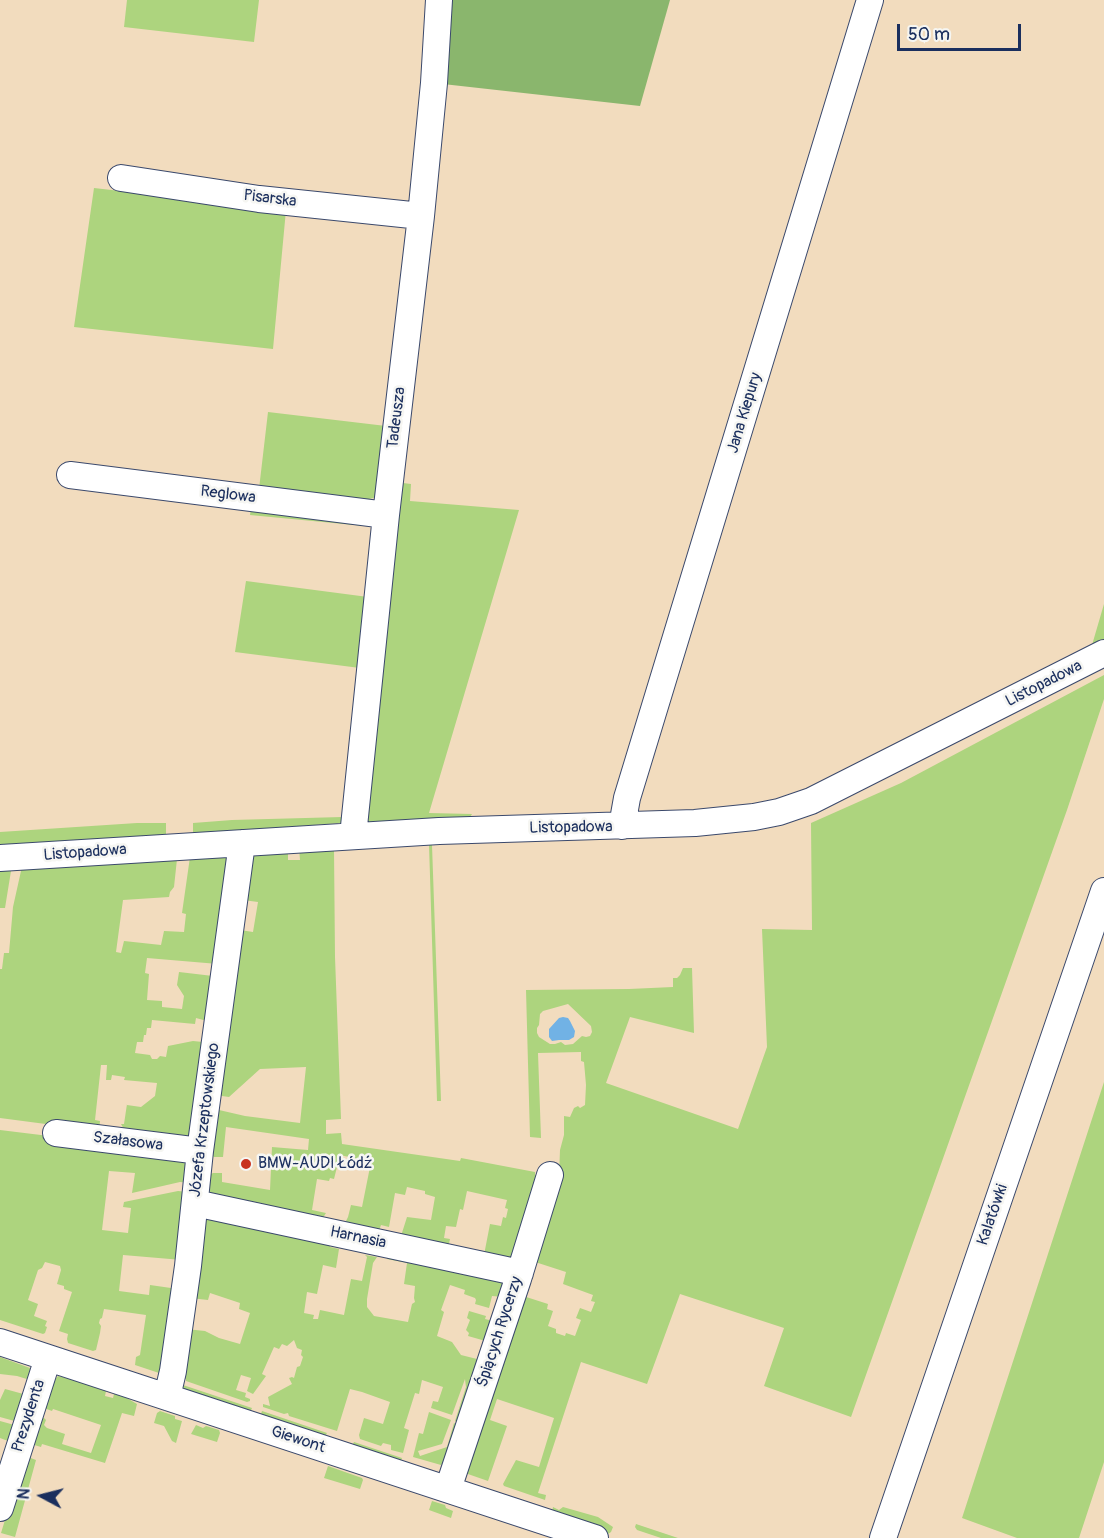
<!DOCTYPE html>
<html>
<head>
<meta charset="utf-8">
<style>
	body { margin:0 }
	#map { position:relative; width:1104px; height:1538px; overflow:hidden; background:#f2dcbe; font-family:Pangolin,sans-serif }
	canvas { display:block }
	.north { position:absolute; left:12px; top:1466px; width:60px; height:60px; -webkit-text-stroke:4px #f6f6f2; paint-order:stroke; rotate:277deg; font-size:16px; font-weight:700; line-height:24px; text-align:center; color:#1b2f5e }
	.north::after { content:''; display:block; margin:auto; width:21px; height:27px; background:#1b2f5e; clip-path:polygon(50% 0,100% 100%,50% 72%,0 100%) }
	.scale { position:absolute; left:897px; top:24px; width:124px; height:27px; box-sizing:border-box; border:3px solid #1b2f5e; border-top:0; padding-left:8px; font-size:18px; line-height:21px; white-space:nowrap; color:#1b2f5e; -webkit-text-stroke:4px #f6f6f2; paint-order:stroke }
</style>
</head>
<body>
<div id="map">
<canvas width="1104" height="1538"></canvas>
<div class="north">N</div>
<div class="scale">50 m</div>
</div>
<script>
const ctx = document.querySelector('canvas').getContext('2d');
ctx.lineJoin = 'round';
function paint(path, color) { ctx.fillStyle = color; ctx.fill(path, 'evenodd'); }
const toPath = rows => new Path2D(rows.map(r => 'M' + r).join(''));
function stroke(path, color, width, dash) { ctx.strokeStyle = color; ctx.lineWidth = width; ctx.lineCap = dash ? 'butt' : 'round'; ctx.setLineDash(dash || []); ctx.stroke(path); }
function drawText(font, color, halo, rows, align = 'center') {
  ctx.font = font + ' Pangolin,sans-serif'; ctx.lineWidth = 5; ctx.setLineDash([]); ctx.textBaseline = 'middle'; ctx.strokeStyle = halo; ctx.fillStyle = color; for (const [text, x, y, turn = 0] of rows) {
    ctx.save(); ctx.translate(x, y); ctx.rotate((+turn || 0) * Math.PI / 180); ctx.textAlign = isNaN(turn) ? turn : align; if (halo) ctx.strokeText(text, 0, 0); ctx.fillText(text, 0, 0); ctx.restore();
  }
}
paint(toPath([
	[127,0,259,0,254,42,124,27],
	[94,188,286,210,273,349,74,327],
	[268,412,386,426,377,497,361,501,259,489],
	[403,483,411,484,410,501,519,510,429,813,472,814,469,819,372,823,367,822,396,493],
	[252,501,357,514,375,527,250,515],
	[246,581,368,597,360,668,235,652],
	[1104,604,1104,639,1092,645],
	[1104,675,1104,699,1067,810,851,1417,764,1386,784,1328,680,1294,647,1384,581,1362,538,1493,546,1495,545,1500,504,1486,503,1484,516,1460,539,1467,554,1418,497,1399,490,1420,507,1426,488,1481,465,1473,520,1295,548,1304,547,1309,553,1311,548,1326,556,1329,556,1333,565,1336,566,1333,575,1336,581,1320,576,1318,580,1308,591,1312,595,1302,591,1301,593,1295,563,1284,566,1272,532,1261,559,1177,560,1150,564,1135,564,1116,570,1117,574,1108,578,1106,580,1108,585,1105,586,1085,584,1062,581,1061,581,1052,538,1053,541,1138,530,1137,526,990,629,989,673,987,673,978,677,978,680,975,683,968,692,968,694,1033,630,1017,606,1083,738,1129,767,1047,762,929,812,930,811,823,901,783],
	[568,1004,591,1026,592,1032,590,1036,586,1037,582,1036,573,1044,565,1045,561,1042,555,1044,550,1044,539,1037,537,1033,537,1028,539,1025,540,1014,543,1011],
	[346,816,341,823,193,834,193,823,232,820,342,817],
	[137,823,166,823,166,835,0,846,0,832],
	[431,841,432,845,441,1101,437,1101,429,844],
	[288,846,288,860,300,860,299,847,334,849,335,957,341,1119,326,1120,326,1134,341,1133,342,1144,460,1161,461,1158,535,1172,535,1175,544,1177,511,1259,484,1255,490,1224,501,1226,503,1217,506,1218,508,1209,505,1208,507,1200,467,1191,463,1210,460,1209,456,1227,446,1226,444,1238,450,1239,448,1248,401,1236,407,1217,431,1220,435,1197,425,1194,425,1191,407,1187,405,1195,395,1193,389,1227,381,1225,378,1234,341,1231,348,1217,351,1205,362,1207,371,1162,340,1155,334,1179,330,1178,329,1181,317,1179,312,1210,326,1213,319,1224,205,1195,206,1177,213,1173,222,1173,222,1182,270,1190,272,1147,308,1150,309,1139,226,1127,223,1157,214,1157,208,1151,213,1113,219,1110,245,1116,300,1123,306,1067,260,1069,229,1097,222,1096,216,1092,240,930,253,932,258,902,243,900,247,856],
	[222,855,227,859,218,964,147,958,145,973,149,974,147,1000,162,1001,162,1007,182,1009,184,996,177,985,179,972,213,976,207,1021,196,1018,195,1024,152,1020,151,1028,147,1028,146,1035,144,1035,143,1042,137,1042,135,1053,150,1055,152,1059,157,1059,160,1056,166,1057,168,1046,193,1041,203,1042,194,1143,126,1133,121,1124,124,1124,127,1104,127,1105,141,1107,155,1096,157,1083,124,1080,125,1077,112,1075,111,1080,106,1080,107,1065,101,1065,95,1120,100,1121,99,1131,0,1118,0,969,2,969,4,953,9,953,13,907,23,862,177,859,174,887,170,892,169,897,123,900,116,952,121,953,124,941,161,945,164,931,184,932,186,914,182,913,190,857],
	[9,865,11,871,5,908,0,908,0,866],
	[1104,1082,1104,1462,1079,1538,1017,1538,962,1518],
	[0,1130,98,1142,185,1151,191,1183,180,1182,132,1193,135,1173,109,1171,102,1230,128,1233,131,1208,123,1207,124,1202,178,1191,189,1192,182,1260,123,1255,119,1291,149,1295,150,1285,178,1289,159,1373,135,1365,136,1357,140,1355,146,1315,104,1309,102,1318,100,1319,99,1323,101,1326,100,1333,96,1350,93,1351,68,1343,67,1339,68,1334,59,1331,72,1292,64,1289,64,1286,57,1284,61,1270,60,1266,45,1262,42,1268,38,1270,28,1300,38,1304,34,1316,47,1321,45,1326,47,1327,45,1333,43,1334,0,1320],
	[206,1210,332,1238,330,1247,339,1249,336,1268,323,1265,317,1294,307,1292,304,1313,314,1315,313,1319,318,1319,320,1310,344,1315,351,1279,362,1281,367,1257,365,1255,377,1257,373,1263,367,1299,367,1307,374,1316,408,1322,412,1304,415,1302,414,1298,415,1286,404,1284,407,1263,387,1259,389,1249,492,1269,505,1284,504,1297,492,1296,489,1308,475,1304,476,1300,475,1298,464,1294,465,1290,450,1285,441,1310,444,1312,437,1336,452,1342,461,1355,485,1361,444,1462,441,1465,413,1457,419,1433,423,1434,429,1412,451,1420,442,1444,418,1451,420,1456,447,1447,454,1423,456,1424,457,1422,455,1421,466,1387,465,1379,452,1415,431,1408,433,1401,438,1402,443,1387,422,1380,419,1394,415,1393,404,1428,409,1430,403,1453,391,1450,391,1445,383,1443,381,1446,360,1439,359,1435,364,1418,383,1424,390,1402,362,1392,350,1389,337,1431,289,1416,288,1413,284,1414,263,1407,263,1404,270,1406,268,1397,292,1384,289,1378,292,1377,294,1378,297,1367,300,1366,303,1357,301,1355,302,1350,297,1348,294,1340,287,1346,282,1344,279,1349,274,1347,262,1374,266,1376,253,1394,247,1391,251,1378,241,1375,236,1390,246,1393,245,1397,250,1399,250,1401,247,1402,186,1381,186,1379,180,1377,186,1329,205,1331,219,1338,240,1344,250,1313,239,1309,240,1303,210,1293,208,1300,190,1298],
	[469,1311,486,1316,485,1319,489,1320,494,1325,489,1342,468,1336,469,1333,466,1330,470,1320,467,1318],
	[0,1357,30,1368,32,1371,30,1380,17,1376,0,1374],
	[58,1376,71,1379,106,1391,105,1396,113,1398,114,1394,125,1397,137,1404,134,1416,122,1413,105,1463,42,1444,41,1447,31,1444,39,1416,44,1418,46,1420,44,1425,47,1428,65,1434,62,1444,91,1453,101,1425,53,1409,52,1411,44,1408,53,1382],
	[180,1384,252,1408,250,1413,182,1389],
	[5,1389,27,1395,18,1422,0,1417,0,1400],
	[160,1411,175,1416,175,1419,182,1421,176,1443,172,1441,164,1426,154,1423,157,1413],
	[262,1411,327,1433,323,1440,260,1417],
	[0,1421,18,1426,8,1441,0,1438],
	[196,1425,203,1428,206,1426,219,1430,220,1433,217,1442,191,1434],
	[354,1442,402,1458,400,1463,352,1446],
	[28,1457,36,1460,15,1537,1,1533,20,1471],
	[328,1466,362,1478,363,1480,360,1489,324,1478],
	[432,1501,445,1505,446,1508,453,1511,451,1518,429,1510],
	[553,1507,559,1510,563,1507,598,1517,613,1527,611,1532,608,1534,553,1516,552,1512],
	[636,1524,678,1538,661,1538,637,1530,635,1527]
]), '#add47e');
paint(toPath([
	[439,0,670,0,640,106,434,83]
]), '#8ab66d');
paint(toPath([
	[563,1017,568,1018,570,1021,575,1031,574,1037,569,1040,559,1040,552,1041,549,1037,549,1029,559,1018]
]), '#71b2e5');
const minor = toPath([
	[121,178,259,199,421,216],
	[70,475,386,515],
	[622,826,627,798,870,0],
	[353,836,386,515,421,216,434,83,439,0],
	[0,858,439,831,695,823,754,817,779,812,811,801,1104,653],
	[56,1133,200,1151],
	[195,1203,520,1273],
	[0,1342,595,1538],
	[167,1397,173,1371,188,1266,200,1151,242,843],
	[448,1489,518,1279,550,1175],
	[0,1508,48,1358],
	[883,1538,1104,891]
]);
stroke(minor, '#3b496c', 28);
stroke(minor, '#fff', 26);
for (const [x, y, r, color] of [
	[246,1164,6,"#c8321e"]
]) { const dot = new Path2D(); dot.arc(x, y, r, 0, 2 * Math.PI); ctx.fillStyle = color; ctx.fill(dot); stroke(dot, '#f6f6f2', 2); }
drawText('16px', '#1b2f5e', '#f6f6f2', [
	["Pisarska",270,199,7],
	["Jana Kiepury",745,413,-73],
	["Tadeusza",397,418,-83],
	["Reglowa",228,495,7],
	["Listopadowa",1044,684,-27],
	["Listopadowa",571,828,-1],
	["Listopadowa",85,853,-4],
	["Józefa Krzeptowskiego",205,1120,-83],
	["Szałasowa",128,1142,7],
	["Kalatówki",993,1215,-71],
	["Harnasia",358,1238,12],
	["Śpiących Rycerzy",500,1332,-72],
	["Prezydenta",29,1416,-72],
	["Giewont",298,1440,18]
]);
drawText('16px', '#1b2f5e', '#f6f6f2', [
	["BMW-AUDI Łódź",258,1164]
], 'left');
</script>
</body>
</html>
